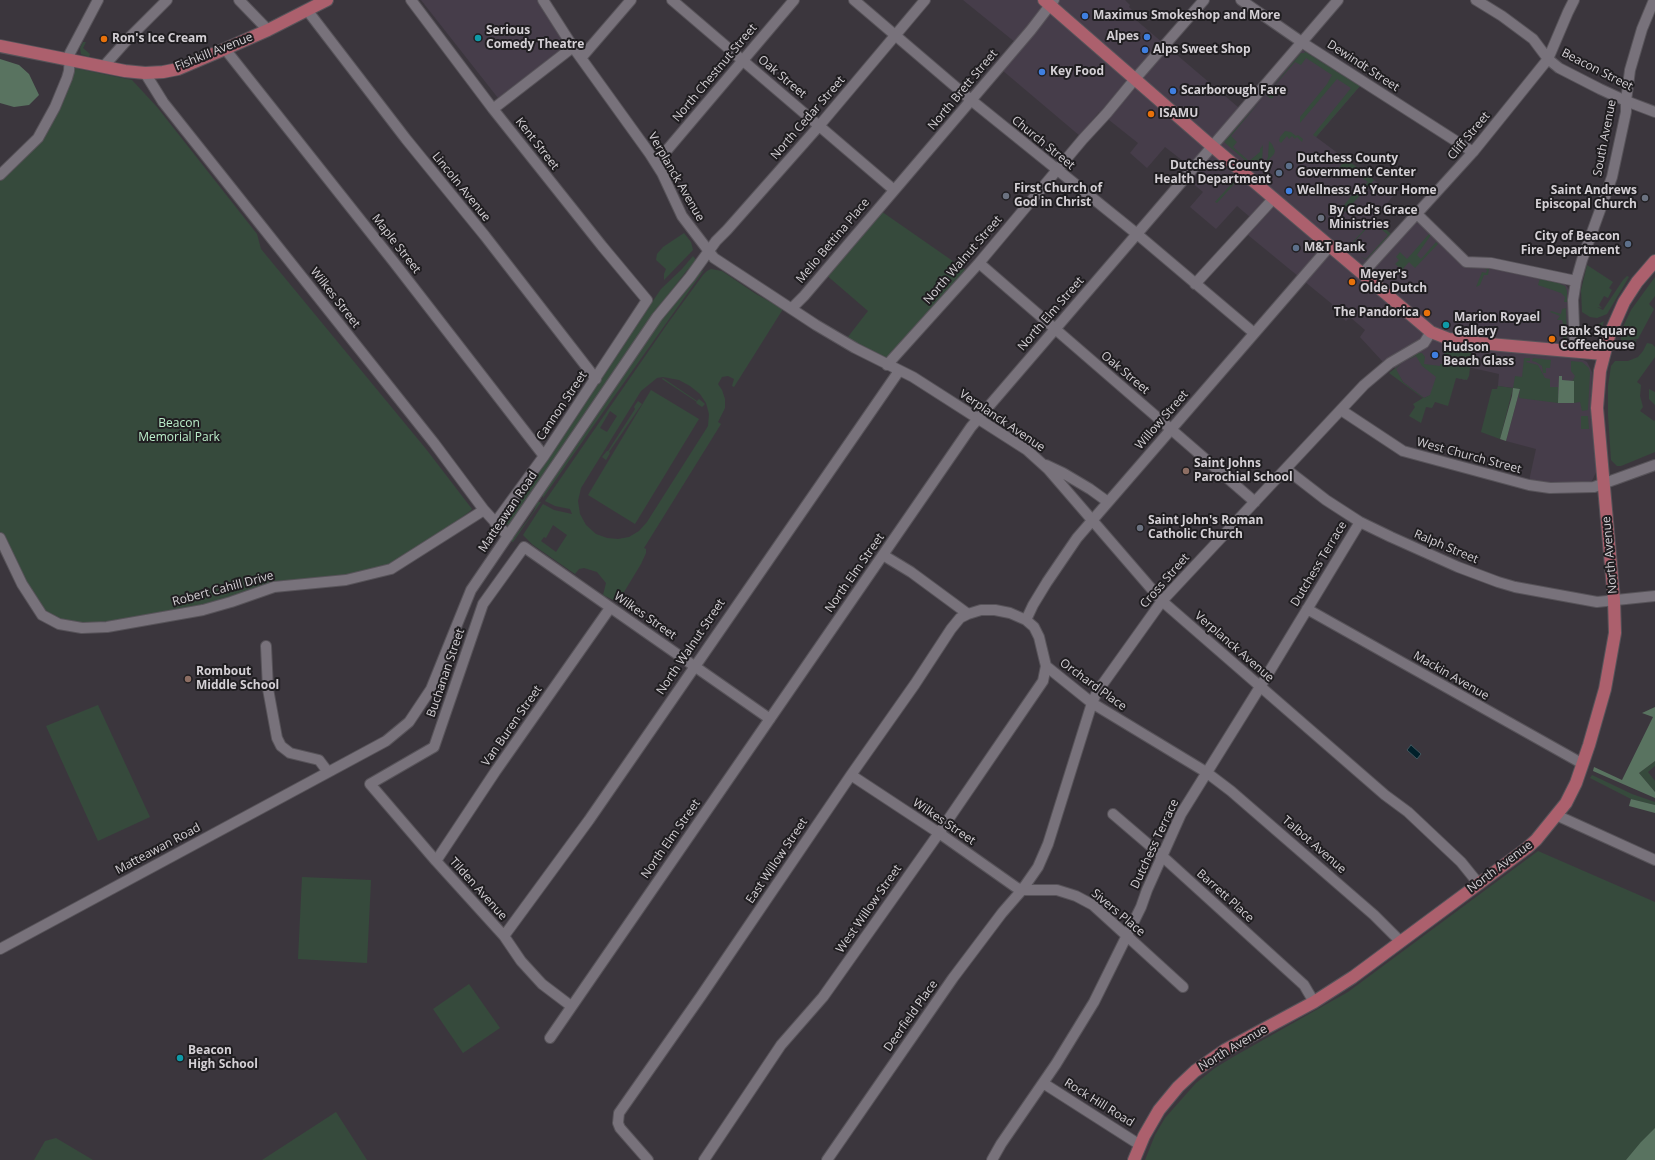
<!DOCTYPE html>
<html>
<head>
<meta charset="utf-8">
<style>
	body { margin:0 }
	canvas { display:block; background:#3b363d }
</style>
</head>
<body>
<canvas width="1655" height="1160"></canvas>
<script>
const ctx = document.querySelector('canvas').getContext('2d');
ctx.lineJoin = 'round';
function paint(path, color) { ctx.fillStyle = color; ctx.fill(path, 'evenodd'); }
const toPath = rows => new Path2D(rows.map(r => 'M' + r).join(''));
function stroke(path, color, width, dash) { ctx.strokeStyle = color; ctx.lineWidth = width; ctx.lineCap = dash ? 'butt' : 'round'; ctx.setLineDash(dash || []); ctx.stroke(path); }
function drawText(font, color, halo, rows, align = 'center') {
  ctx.font = font + ' "Open Sans",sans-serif'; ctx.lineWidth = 4; ctx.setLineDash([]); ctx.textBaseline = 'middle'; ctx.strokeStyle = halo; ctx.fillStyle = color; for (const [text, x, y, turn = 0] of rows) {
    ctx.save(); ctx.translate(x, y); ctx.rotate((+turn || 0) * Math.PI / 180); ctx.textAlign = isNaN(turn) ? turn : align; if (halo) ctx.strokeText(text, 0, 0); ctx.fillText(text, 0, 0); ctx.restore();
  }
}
paint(toPath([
	[421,0,539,0,566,46,498,98],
	[963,0,1125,0,1130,5,1129,7,1133,11,1136,20,1245,113,1301,49,1360,86,1316,137,1394,195,1374,219,1398,240,1417,221,1463,265,1494,267,1562,282,1566,285,1569,290,1569,357,1583,360,1587,362,1592,372,1591,410,1596,472,1592,481,1584,484,1529,481,1536,449,1506,441,1520,389,1498,386,1499,374,1468,367,1465,380,1454,377,1431,395,1424,398,1403,382,1390,360,1384,363,1383,362,1360,337,1365,330,1350,317,1346,321,1331,307,1332,304,1248,235,1247,234,1257,223,1237,206,1216,229,1190,207,1203,192,1180,173,1187,164,1165,147,1147,168,1130,153,1138,143,1099,112,1080,136,1002,70,1021,47]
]), '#463d4a');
paint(toPath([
	[83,42,86,42,83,48,90,54,89,57,81,54,80,48],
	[1304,51,1360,86,1316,137,1313,135,1351,88,1337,79,1300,123,1300,117,1327,84,1332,75,1306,58,1301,65,1295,62,1269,92,1273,96,1273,98,1270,98,1266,95,1301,53,1305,53],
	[74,68,132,80,157,107,257,234,261,249,426,449,472,509,469,512,391,569,293,585,231,602,82,628,42,615,0,538,0,175,38,138],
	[1262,99,1231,136,1237,142,1233,147,1249,161,1260,152,1260,149,1263,145,1262,161,1255,169,1224,142],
	[1285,131,1291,132,1296,136,1298,135,1303,139,1302,142,1297,137,1295,139,1292,136,1289,139,1287,136,1281,143,1279,141,1280,137],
	[1269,141,1272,144,1275,151,1274,154,1265,164,1268,157],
	[1346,159,1374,180,1345,212,1341,209,1356,190,1358,192,1368,182,1351,169,1345,175,1338,169],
	[1236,179,1242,184,1236,182,1217,203,1215,202],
	[878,209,970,273,887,365,844,342,868,311,824,273],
	[1374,219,1391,234,1366,260,1360,256,1366,259,1388,235,1373,222,1351,245,1355,250,1349,246],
	[684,233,691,242,693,250,664,280,664,274,666,269,656,260,657,254,663,247],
	[1429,234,1431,235,1417,255,1421,259,1436,242,1438,244,1415,268,1409,262,1402,270,1395,264,1399,260,1396,257,1400,252,1407,259],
	[693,256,697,261,693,267,688,269,651,317,510,525,502,524,661,289,682,269],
	[1587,265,1613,282,1609,288,1612,290,1608,298,1604,296,1599,305,1602,308,1597,307,1603,310,1623,280,1627,276,1629,277,1607,314,1597,318,1590,317,1582,312,1581,290],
	[1484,267,1489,269,1488,275,1484,275,1480,285,1476,287,1482,272,1486,273,1487,270,1484,268],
	[711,269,722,271,756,294,783,309,734,387,732,386,734,379,728,376,722,377,718,384,722,390,725,399,725,408,718,422,721,424,644,548,646,549,646,553,641,564,618,602,617,602,603,595,606,583,597,572,584,568,579,569,575,574,533,545,523,535,543,504,554,510,572,514,570,509,555,506,545,501,668,323,703,275,707,271],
	[663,377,679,380,690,386,700,394,706,403,709,414,708,426,647,522,639,531,629,537,618,539,607,538,596,534,586,525,580,514,578,501,581,488,641,391,657,378],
	[610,411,617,416,607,432,600,428],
	[553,525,567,535,556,552,541,541,544,537,546,538],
	[704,270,608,405,543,498,542,494,660,320,698,274],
	[1655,277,1655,296,1649,304,1654,309,1638,339,1621,341,1621,331,1631,310],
	[1540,278,1560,282,1560,284,1565,286,1567,291,1567,302,1564,302,1565,297,1561,293,1538,285],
	[1566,308,1567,339,1563,339,1565,330,1562,320,1557,320,1560,316,1550,312,1551,311,1561,314,1562,309],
	[1604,321,1599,336,1596,330,1597,325],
	[1637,340,1630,348,1619,348,1621,342],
	[1647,343,1652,344,1655,347,1655,357,1637,382,1641,385,1640,396,1643,407,1640,411,1654,421,1655,420,1655,452,1621,466,1617,466,1611,460,1608,415,1608,386,1611,366,1615,361,1628,361,1638,357,1643,351],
	[1445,346,1472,350,1469,376,1467,380,1456,378,1448,406,1435,402,1432,408,1426,407,1421,423,1409,416,1415,407,1413,404,1423,398,1389,373,1401,364,1396,369,1403,382,1424,398,1430,395,1436,377,1422,366,1416,356,1408,360,1418,353,1422,353,1425,357,1424,364,1440,366,1440,364,1443,364],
	[1490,354,1497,355,1496,362,1488,363],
	[1524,358,1530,358,1530,361,1527,361,1526,362,1538,365,1545,378,1550,379,1550,387,1558,387,1558,403,1519,398,1520,389,1513,388,1500,439,1481,432,1492,389,1497,389,1498,386,1513,388,1515,376,1522,377],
	[1533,358,1551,360,1550,368,1546,368,1546,373,1543,373,1542,366,1536,362,1532,361],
	[1571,361,1582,362,1589,368,1590,373,1588,410,1582,411,1580,402,1574,403,1574,381,1571,380,1573,380,1575,376,1571,371],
	[663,378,697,401,699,399,705,404,702,407,696,403,697,402,662,379],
	[1649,389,1655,392,1655,405,1649,399],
	[651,390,699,419,635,524,588,495],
	[638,401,642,404,609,452,610,453,606,460,602,457,607,451,608,451,635,409,634,407],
	[1581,416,1588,416,1589,429,1581,429],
	[537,502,541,502,513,542,511,541,527,521,534,511],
	[98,705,150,817,98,841,46,726],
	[1655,761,1655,766,1648,772,1655,781,1655,792,1639,773],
	[1592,775,1632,794,1655,802,1655,805,1631,799,1590,778],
	[1538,851,1655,902,1655,1160,1145,1160,1155,1135,1165,1118,1196,1083,1215,1068,1233,1057,1348,992],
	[302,877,371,880,367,963,298,959],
	[469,984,500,1028,463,1053,433,1009],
	[336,1112,367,1160,262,1160],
	[56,1138,93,1160,34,1160,45,1141]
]), '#364a3c');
paint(toPath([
	[0,59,19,65,29,74,39,95,29,105,14,107,0,103],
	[1559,376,1562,376,1562,380,1574,381,1574,403,1558,403],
	[1513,388,1520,389,1506,441,1500,439,1512,396],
	[1655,707,1655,761,1639,773,1655,792,1655,798,1593,771,1594,767,1622,780,1653,717,1642,713],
	[1631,799,1655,805,1655,813,1629,806],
	[1655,1128,1655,1160,1626,1160,1641,1142]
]), '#597360');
const water = toPath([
	[1411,745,1421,754,1417,759,1407,750,1411,745]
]);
paint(water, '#00202a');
stroke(water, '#40555d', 1);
const minor = toPath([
	[239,0,268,30],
	[411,0,493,109,602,246,647,300,544,456,495,523],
	[543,0,573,47,650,154,662,173,682,216,714,258,816,325,855,348,913,377,1027,450,1048,469,1162,601,1385,795,1408,812,1461,862,1478,883],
	[672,0,894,190],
	[854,0,971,100,1137,234,1254,333],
	[1241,0,1306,45,1473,152],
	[1476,0,1502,16,1533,39,1548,59,1559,68,1600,89,1626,101,1655,112],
	[307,10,406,139,485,236,596,379],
	[225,49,393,261,544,456],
	[581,58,631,0],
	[104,66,128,39,167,0],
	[145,73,163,102,434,443,484,510,508,536],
	[493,109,573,47],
	[656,163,794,0],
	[0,175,38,138,55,107,67,78,69,71,70,53,98,0],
	[1417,214,1466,262,1491,263,1576,281],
	[979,263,1255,502],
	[1362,274,1473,152,1548,59,1568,12,1574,0],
	[1195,284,1274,198],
	[792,308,804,296,1031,30,1054,0],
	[1575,352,1573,300,1576,281,1582,260,1612,177,1626,112,1626,101,1630,70,1642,29,1654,0],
	[887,365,979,263,1083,139,1107,113,1135,79,1204,0],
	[1341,410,1403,451,1529,485,1550,488,1594,487,1655,465],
	[1046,465,1063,473,1090,489,1108,502],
	[1286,469,1326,500,1360,522,1391,537,1458,567,1498,582,1515,587,1597,602,1655,596],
	[0,538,22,584,42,615,59,624,82,628,107,627,203,610,231,602,274,587,346,580,391,569,484,510],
	[883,555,911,572,968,614,981,610,995,610,1010,613,1026,620,1034,627,1039,637,1046,666,1092,703,1206,772,1231,791,1374,915,1401,942],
	[1307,609,1583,764],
	[1026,620,1033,605,1047,582,1077,538,1330,246],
	[266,646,268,689,277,738,281,746,290,753,319,760,328,772],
	[851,775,939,833,1017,888,1022,890,1057,890,1076,896,1093,905,1183,987],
	[1113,814,1162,856,1304,985,1314,1002],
	[1556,815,1655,860],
	[436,861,495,772,610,608],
	[504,936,589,820,899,371],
	[0,949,386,741,409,722,431,689,471,590,657,317,690,277,716,241,727,230,819,126,925,0],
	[571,1006,542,984,521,961,504,936,436,861,370,784,434,747,483,604,524,547,770,719],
	[550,1038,971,427,1338,0],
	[1043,1083,1140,1145],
	[648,1160,620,1128,618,1123,619,1113,701,996,851,775,915,684,951,629,960,618,968,614],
	[704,1160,781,1045,823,997,939,833,1043,681,1046,666],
	[827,1160,953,978,1002,913,1022,890,1038,867,1048,844,1092,703,1097,692,1162,601,1364,385,1390,363,1424,343,1431,332],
	[992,1160,1001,1144,1056,1064,1094,1002,1141,907,1147,890,1181,814,1260,687,1360,522]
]);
const major = toPath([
	[1044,0,1206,141,1431,332,1449,339,1478,343,1603,354],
	[0,46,125,71,145,73,163,72,178,69,225,49,268,30,327,0],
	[1134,1160,1144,1136,1159,1110,1178,1087,1195,1071,1225,1050,1314,1002,1353,977,1527,848,1536,840,1566,803,1576,783,1589,745,1605,689,1615,633,1614,600,1597,408,1600,371,1609,336,1624,302,1637,282,1655,261]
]);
stroke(minor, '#575359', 12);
stroke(major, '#575359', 14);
stroke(minor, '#78727b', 10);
stroke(major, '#ac606d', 12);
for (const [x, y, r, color] of [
	[1085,16,4,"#3f7fe0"],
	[1147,37,4,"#3f7fe0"],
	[478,38,4,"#0f9aa8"],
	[104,39,4,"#e8710a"],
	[1145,50,4,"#3f7fe0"],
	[1042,72,4,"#3f7fe0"],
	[1173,91,4,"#3f7fe0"],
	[1151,114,4,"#e8710a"],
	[1289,166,4,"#5c6f8a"],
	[1279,173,4,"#5c6f8a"],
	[1289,191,4,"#3f7fe0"],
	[1006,196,4,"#6b7280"],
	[1645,198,4,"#6b7280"],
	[1321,218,4,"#6b7280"],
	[1628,244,4,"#5c6f8a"],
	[1296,248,4,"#5c6f8a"],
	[1352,282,4,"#e8710a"],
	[1427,313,4,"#e8710a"],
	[1446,325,4,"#0f9aa8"],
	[1552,339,4,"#e8710a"],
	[1435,355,4,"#3f7fe0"],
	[1186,471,4,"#8d6e63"],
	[1140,528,4,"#6b7280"],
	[188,679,4,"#8d6e63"],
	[180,1058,4,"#0f9aa8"]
]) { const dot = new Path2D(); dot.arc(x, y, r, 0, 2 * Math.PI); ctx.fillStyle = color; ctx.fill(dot); stroke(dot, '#201e21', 1.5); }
drawText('bold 12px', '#d4d0d5', '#201e21', [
	["Maximus Smokeshop and More",1093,16],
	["Serious",486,31],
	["Comedy Theatre",486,45],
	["Alpes",1139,37,"right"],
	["Ron's Ice Cream",112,39],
	["Alps Sweet Shop",1153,50],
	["Key Food",1050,72],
	["Scarborough Fare",1181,91],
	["ISAMU",1159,114],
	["Dutchess County",1297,159],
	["Government Center",1297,173],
	["Dutchess County",1271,166,"right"],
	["Health Department",1271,180,"right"],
	["First Church of",1014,189],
	["God in Christ",1014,203],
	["Wellness At Your Home",1297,191],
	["Saint Andrews",1637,191,"right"],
	["Episcopal Church",1637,205,"right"],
	["By God's Grace",1329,211],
	["Ministries",1329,225],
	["City of Beacon",1620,237,"right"],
	["Fire Department",1620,251,"right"],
	["M&T Bank",1304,248],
	["Meyer's",1360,275],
	["Olde Dutch",1360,289],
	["The Pandorica",1419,313,"right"],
	["Marion Royael",1454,318],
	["Gallery",1454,332],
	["Bank Square",1560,332],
	["Coffeehouse",1560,346],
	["Hudson",1443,348],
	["Beach Glass",1443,362],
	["Saint Johns",1194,464],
	["Parochial School",1194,478],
	["Saint John's Roman",1148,521],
	["Catholic Church",1148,535],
	["Rombout",196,672],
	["Middle School",196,686],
	["Beacon",188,1051],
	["High School",188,1065]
], 'left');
drawText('12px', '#d4d0d5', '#201e21', [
	["Fishkill Avenue",214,52,-22],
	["Dewindt Street",1363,66,33],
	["Beacon Street",1597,70,27],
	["North Chestnut Street",715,73,-50],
	["Oak Street",782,77,40],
	["North Brett Street",963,90,-50],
	["North Cedar Street",808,118,-49],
	["Cliff Street",1469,136,-50],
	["South Avenue",1605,138,-79],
	["Church Street",1043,143,39],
	["Kent Street",537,144,52],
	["Verplanck Avenue",676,177,60],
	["Lincoln Avenue",461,187,51],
	["Melio Bettina Place",833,241,-50],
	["Maple Street",396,244,52],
	["North Walnut Street",963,260,-49],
	["Wilkes Street",335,298,52],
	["North Elm Street",1051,314,-49],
	["Oak Street",1125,373,40],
	["Cannon Street",562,406,-56],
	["Willow Street",1162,420,-49],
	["Verplanck Avenue",1002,421,34],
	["West Church Street",1469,456,15],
	["Matteawan Road",508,512,-56],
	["Ralph Street",1446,547,23],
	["North Avenue",1610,555,-95],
	["Dutchess Terrace",1319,564,-59],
	["North Elm Street",855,573,-55],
	["Cross Street",1165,581,-49],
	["Robert Cahill Drive",223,589,-15],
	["Wilkes Street",645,616,35],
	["North Walnut Street",691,647,-56],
	["Verplanck Avenue",1234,647,41],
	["Buchanan Street",446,673,-71],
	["Mackin Avenue",1451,676,30],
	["Orchard Place",1093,685,36],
	["Van Buren Street",512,726,-55],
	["Wilkes Street",944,822,34],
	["North Elm Street",671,839,-55],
	["Dutchess Terrace",1155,844,-65],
	["Talbot Avenue",1314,845,41],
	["Matteawan Road",158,849,-28],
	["East Willow Street",777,861,-56],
	["North Avenue",1500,867,-37],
	["Tilden Avenue",478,889,48],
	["Barrett Place",1225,896,42],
	["West Willow Street",869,909,-55],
	["Sivers Place",1118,913,40],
	["Deerfield Place",911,1016,-55],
	["North Avenue",1233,1048,-31],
	["Rock Hill Road",1099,1103,32]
]);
drawText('12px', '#bcefcb', '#201e21', [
	["Beacon",179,424],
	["Memorial Park",179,438]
]);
</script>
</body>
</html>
